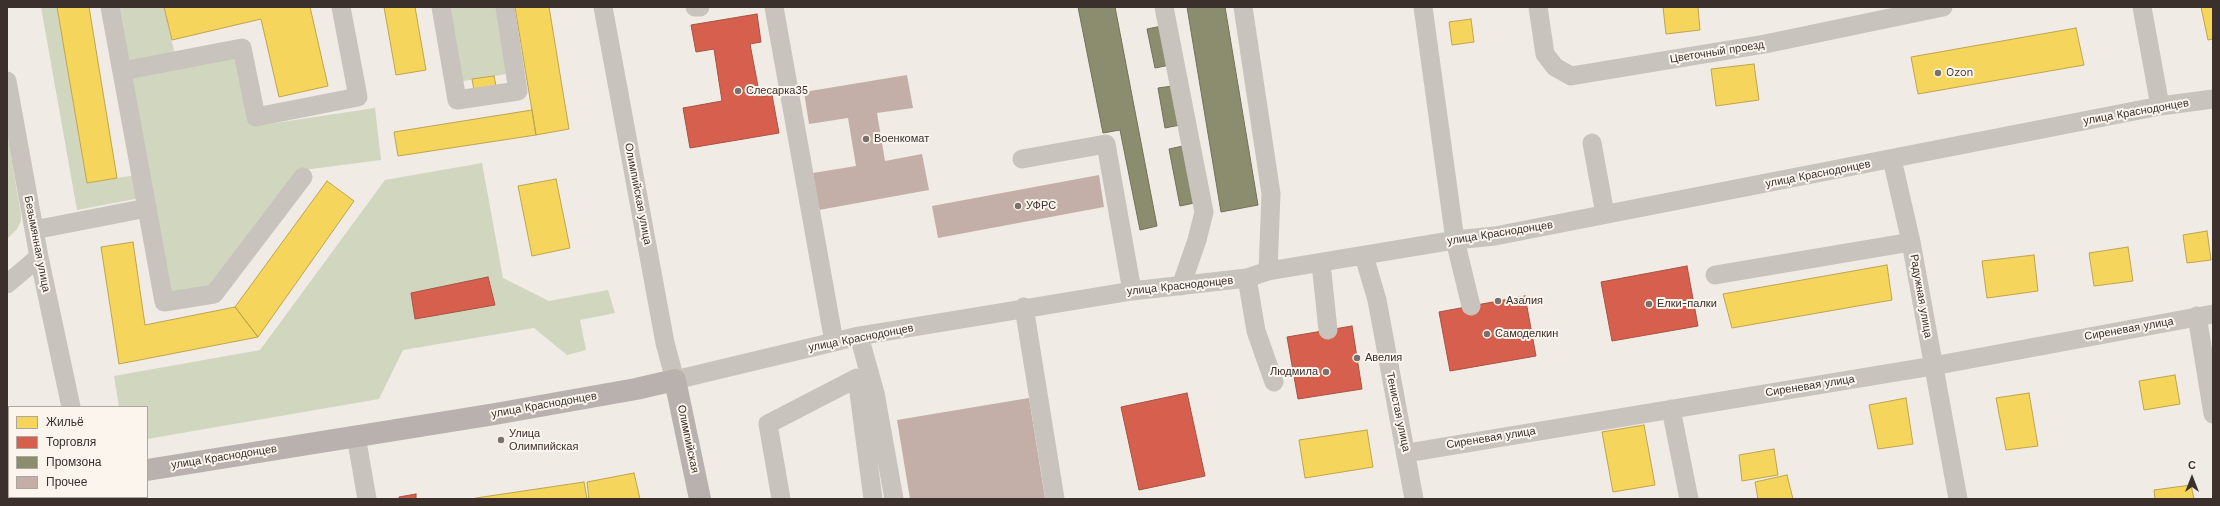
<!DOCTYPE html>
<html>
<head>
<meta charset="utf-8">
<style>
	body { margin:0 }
	#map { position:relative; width:2220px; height:506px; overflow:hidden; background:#f0ebe5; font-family:"Work Sans",sans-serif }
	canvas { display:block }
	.frame { position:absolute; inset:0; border:8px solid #3b302b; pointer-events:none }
	.legend { position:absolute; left:8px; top:406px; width:140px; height:92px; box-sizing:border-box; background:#fbf5ee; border:1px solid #aea6a0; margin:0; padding:5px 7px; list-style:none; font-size:12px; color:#3b302b }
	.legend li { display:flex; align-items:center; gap:8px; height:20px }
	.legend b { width:20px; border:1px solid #aea6a0 }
	.north { position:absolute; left:2172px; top:458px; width:40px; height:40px; -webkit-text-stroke:3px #fbf5ee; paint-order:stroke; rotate:0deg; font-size:11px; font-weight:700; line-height:16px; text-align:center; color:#3b302b }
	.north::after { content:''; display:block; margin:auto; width:14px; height:18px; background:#3b302b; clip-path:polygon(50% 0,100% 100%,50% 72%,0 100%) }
</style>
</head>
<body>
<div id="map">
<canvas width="2220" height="506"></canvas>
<div class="frame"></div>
<ul class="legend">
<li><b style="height:11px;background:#f6d55c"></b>Жильё</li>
<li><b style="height:11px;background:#d6604d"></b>Торговля</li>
<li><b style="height:11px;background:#8c8c6e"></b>Промзона</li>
<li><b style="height:11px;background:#c3afa7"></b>Прочее</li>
</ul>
<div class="north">С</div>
</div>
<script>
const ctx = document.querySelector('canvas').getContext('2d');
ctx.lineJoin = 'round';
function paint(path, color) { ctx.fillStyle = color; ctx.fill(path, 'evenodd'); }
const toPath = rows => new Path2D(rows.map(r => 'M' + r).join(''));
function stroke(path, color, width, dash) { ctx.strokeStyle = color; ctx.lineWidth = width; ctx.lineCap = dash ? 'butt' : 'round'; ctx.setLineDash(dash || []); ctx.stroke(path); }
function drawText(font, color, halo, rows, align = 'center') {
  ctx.font = font + ' "Work Sans",sans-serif'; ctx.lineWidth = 4; ctx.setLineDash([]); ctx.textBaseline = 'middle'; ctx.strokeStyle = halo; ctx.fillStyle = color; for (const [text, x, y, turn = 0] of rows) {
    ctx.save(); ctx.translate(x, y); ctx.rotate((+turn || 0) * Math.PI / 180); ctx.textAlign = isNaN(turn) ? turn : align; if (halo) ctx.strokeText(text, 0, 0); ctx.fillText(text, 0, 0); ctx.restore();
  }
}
paint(toPath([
	[41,7,57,7,87,183,136,175,140,198,77,210],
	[116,7,164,7,177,64,239,51,255,126,375,108,381,160,303,170,212,291,169,298],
	[444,7,502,7,513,73,457,82],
	[7,133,21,215,21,221,17,229,7,239],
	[482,163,503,278,549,301,608,290,615,313,580,320,586,350,567,355,534,328,403,350,379,399,147,439,147,407,119,407,114,376,260,350,385,180]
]), '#d1d6bf');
const homes = toPath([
	[57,7,89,7,117,178,87,183,57,7],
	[164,7,310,7,328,86,279,97,261,19,172,40,164,7],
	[384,7,415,7,426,70,396,75,384,7],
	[515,7,549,7,569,129,536,135,515,7],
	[1663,7,1698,7,1700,30,1666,34,1663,7],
	[2201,7,2213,7,2213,39,2208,40,2201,7],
	[1471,19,1474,42,1452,45,1449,22,1471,19],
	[2076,28,2084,65,1918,94,1911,57,2076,28],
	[1754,64,1759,100,1716,106,1711,69,1754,64],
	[494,76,496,86,474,90,472,79,494,76],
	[532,110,536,135,398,156,394,132,532,110],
	[556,179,570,248,532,256,518,186,556,179],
	[327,181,354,201,258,337,235,307,327,181],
	[2207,231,2211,260,2187,263,2183,235,2207,231],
	[133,242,145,325,235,307,258,337,119,364,101,247,133,242],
	[2128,247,2133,281,2094,286,2089,253,2128,247],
	[2034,255,2038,291,1987,298,1982,261,2034,255],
	[1887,265,1892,300,1732,328,1723,294,1887,265],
	[2175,375,2180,404,2144,410,2139,381,2175,375],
	[2029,393,2038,446,2006,450,1996,398,2029,393],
	[1906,398,1913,444,1878,449,1869,405,1906,398],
	[1644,425,1655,485,1613,492,1602,432,1644,425],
	[1367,430,1373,467,1305,478,1299,440,1367,430],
	[1774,449,1778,475,1742,481,1739,455,1774,449],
	[634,473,640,499,589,499,587,482,634,473],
	[1787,475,1793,499,1758,499,1755,482,1787,475],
	[584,482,587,499,473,499,476,498,584,482],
	[2191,485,2194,499,2155,499,2154,490,2191,485]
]);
paint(homes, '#f6d55c');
stroke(homes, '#bea44d', 1);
const shops = toPath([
	[757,14,761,42,750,44,760,97,772,95,779,133,690,148,683,108,722,101,714,49,696,52,691,25,757,14],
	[1687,266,1698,326,1612,341,1601,282,1687,266],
	[488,277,495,305,415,319,411,293,488,277],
	[1525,296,1536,356,1450,371,1439,312,1525,296],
	[1352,326,1362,389,1298,399,1287,337,1352,326],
	[1187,393,1205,476,1139,490,1121,407,1187,393],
	[416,494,416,499,399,499,399,497,416,494]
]);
paint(shops, '#d6604d');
stroke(shops, '#a85243', 1);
const industry = toPath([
	[1078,7,1115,7,1157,226,1140,230,1120,130,1103,133,1078,7],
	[1187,7,1225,7,1258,205,1221,212,1187,7],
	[1162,26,1170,65,1155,68,1147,29,1162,26],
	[1173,86,1180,125,1165,128,1158,88,1173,86],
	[1183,146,1194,203,1180,206,1169,149,1183,146]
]);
paint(industry, '#8c8c6e');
stroke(industry, '#74705a', 1);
paint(toPath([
	[907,75,913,108,877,113,885,161,922,154,929,190,819,210,813,173,856,166,848,118,809,124,804,92],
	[1099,175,1104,207,938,238,932,206],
	[1029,398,1045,498,910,499,897,420]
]), '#c3afa7');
stroke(toPath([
	[441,7,457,100,518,91,505,7],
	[603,7,665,343,675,380,859,336,1132,291,1247,278,1268,271,1455,240,1495,236,2160,106,2213,99],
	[695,7,700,7],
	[774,7,834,342],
	[1164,7,1204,212,1197,240,1181,286],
	[1243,7,1271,194,1268,271],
	[1423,7,1455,240,1471,306],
	[1538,7,1545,54,1555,67,1571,76,1765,44,1943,7],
	[2142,7,2160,106],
	[122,71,242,48,256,117,358,97,341,7],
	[7,81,39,257,71,407],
	[1592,143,1605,214],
	[1022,159,1106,144,1132,291],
	[1892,159,1911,242],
	[147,208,164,302,214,294,303,177],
	[34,230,147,208,110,7],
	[1364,256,1377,300,1414,499],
	[1321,263,1328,330],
	[1715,275,1911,242,1958,499],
	[1247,278,1256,331,1274,382],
	[7,284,39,257],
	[1024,307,1055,499],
	[2197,316,2213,414],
	[859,336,875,393,894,499],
	[1671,409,1689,499],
	[356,436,367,499],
	[1407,453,1933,366,2213,314],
	[78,497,79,499],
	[781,499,768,424,857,378,873,499]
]), '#c9c3be', 19);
stroke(toPath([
	[147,470,495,414,636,389,675,380,700,499],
	[7,492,9,492]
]), '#b8b1ad', 22);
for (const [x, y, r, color] of [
	[1938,73,4,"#7a716c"],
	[738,91,4,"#7a716c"],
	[866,139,4,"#7a716c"],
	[1018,206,4,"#7a716c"],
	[1498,301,4,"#7a716c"],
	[1649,304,4,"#7a716c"],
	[1487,334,4,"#7a716c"],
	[1357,358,4,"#7a716c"],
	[1326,372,4,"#7a716c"],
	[501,440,4,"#7a716c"]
]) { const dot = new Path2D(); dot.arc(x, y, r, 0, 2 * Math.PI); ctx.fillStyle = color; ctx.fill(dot); stroke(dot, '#fbf5ee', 1.5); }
drawText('11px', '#3b302b', '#fbf5ee', [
	["Цветочный проезд",1717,52,-9],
	["улица Краснодонцев",2136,112,-10],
	["улица Краснодонцев",1818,174,-11],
	["Олимпийская улица",638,194,79],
	["улица Краснодонцев",1500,233,-9],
	["Безымянная улица",37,244,79],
	["улица Краснодонцев",1180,286,-6],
	["Радужная улица",1921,296,80],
	["Сиреневая улица",2129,329,-10],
	["улица Краснодонцев",861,338,-11],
	["Сиреневая улица",1810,386,-9],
	["улица Краснодонцев",544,405,-10],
	["Тенистая улица",1398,412,78],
	["Сиреневая улица",1491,438,-9],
	["Олимпийская",688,439,78],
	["улица Краснодонцев",224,457,-9]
]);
drawText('11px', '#3b302b', '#fbf5ee', [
	["Ozon",1946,73],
	["Слесарка35",746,91],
	["Военкомат",874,139],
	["УФРС",1026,206],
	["Азалия",1506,301],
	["Елки-палки",1657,304],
	["Самоделкин",1495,334],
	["Авелия",1365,358],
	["Людмила",1318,372,"right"],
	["Улица",509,434],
	["Олимпийская",509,447]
], 'left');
</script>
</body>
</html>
